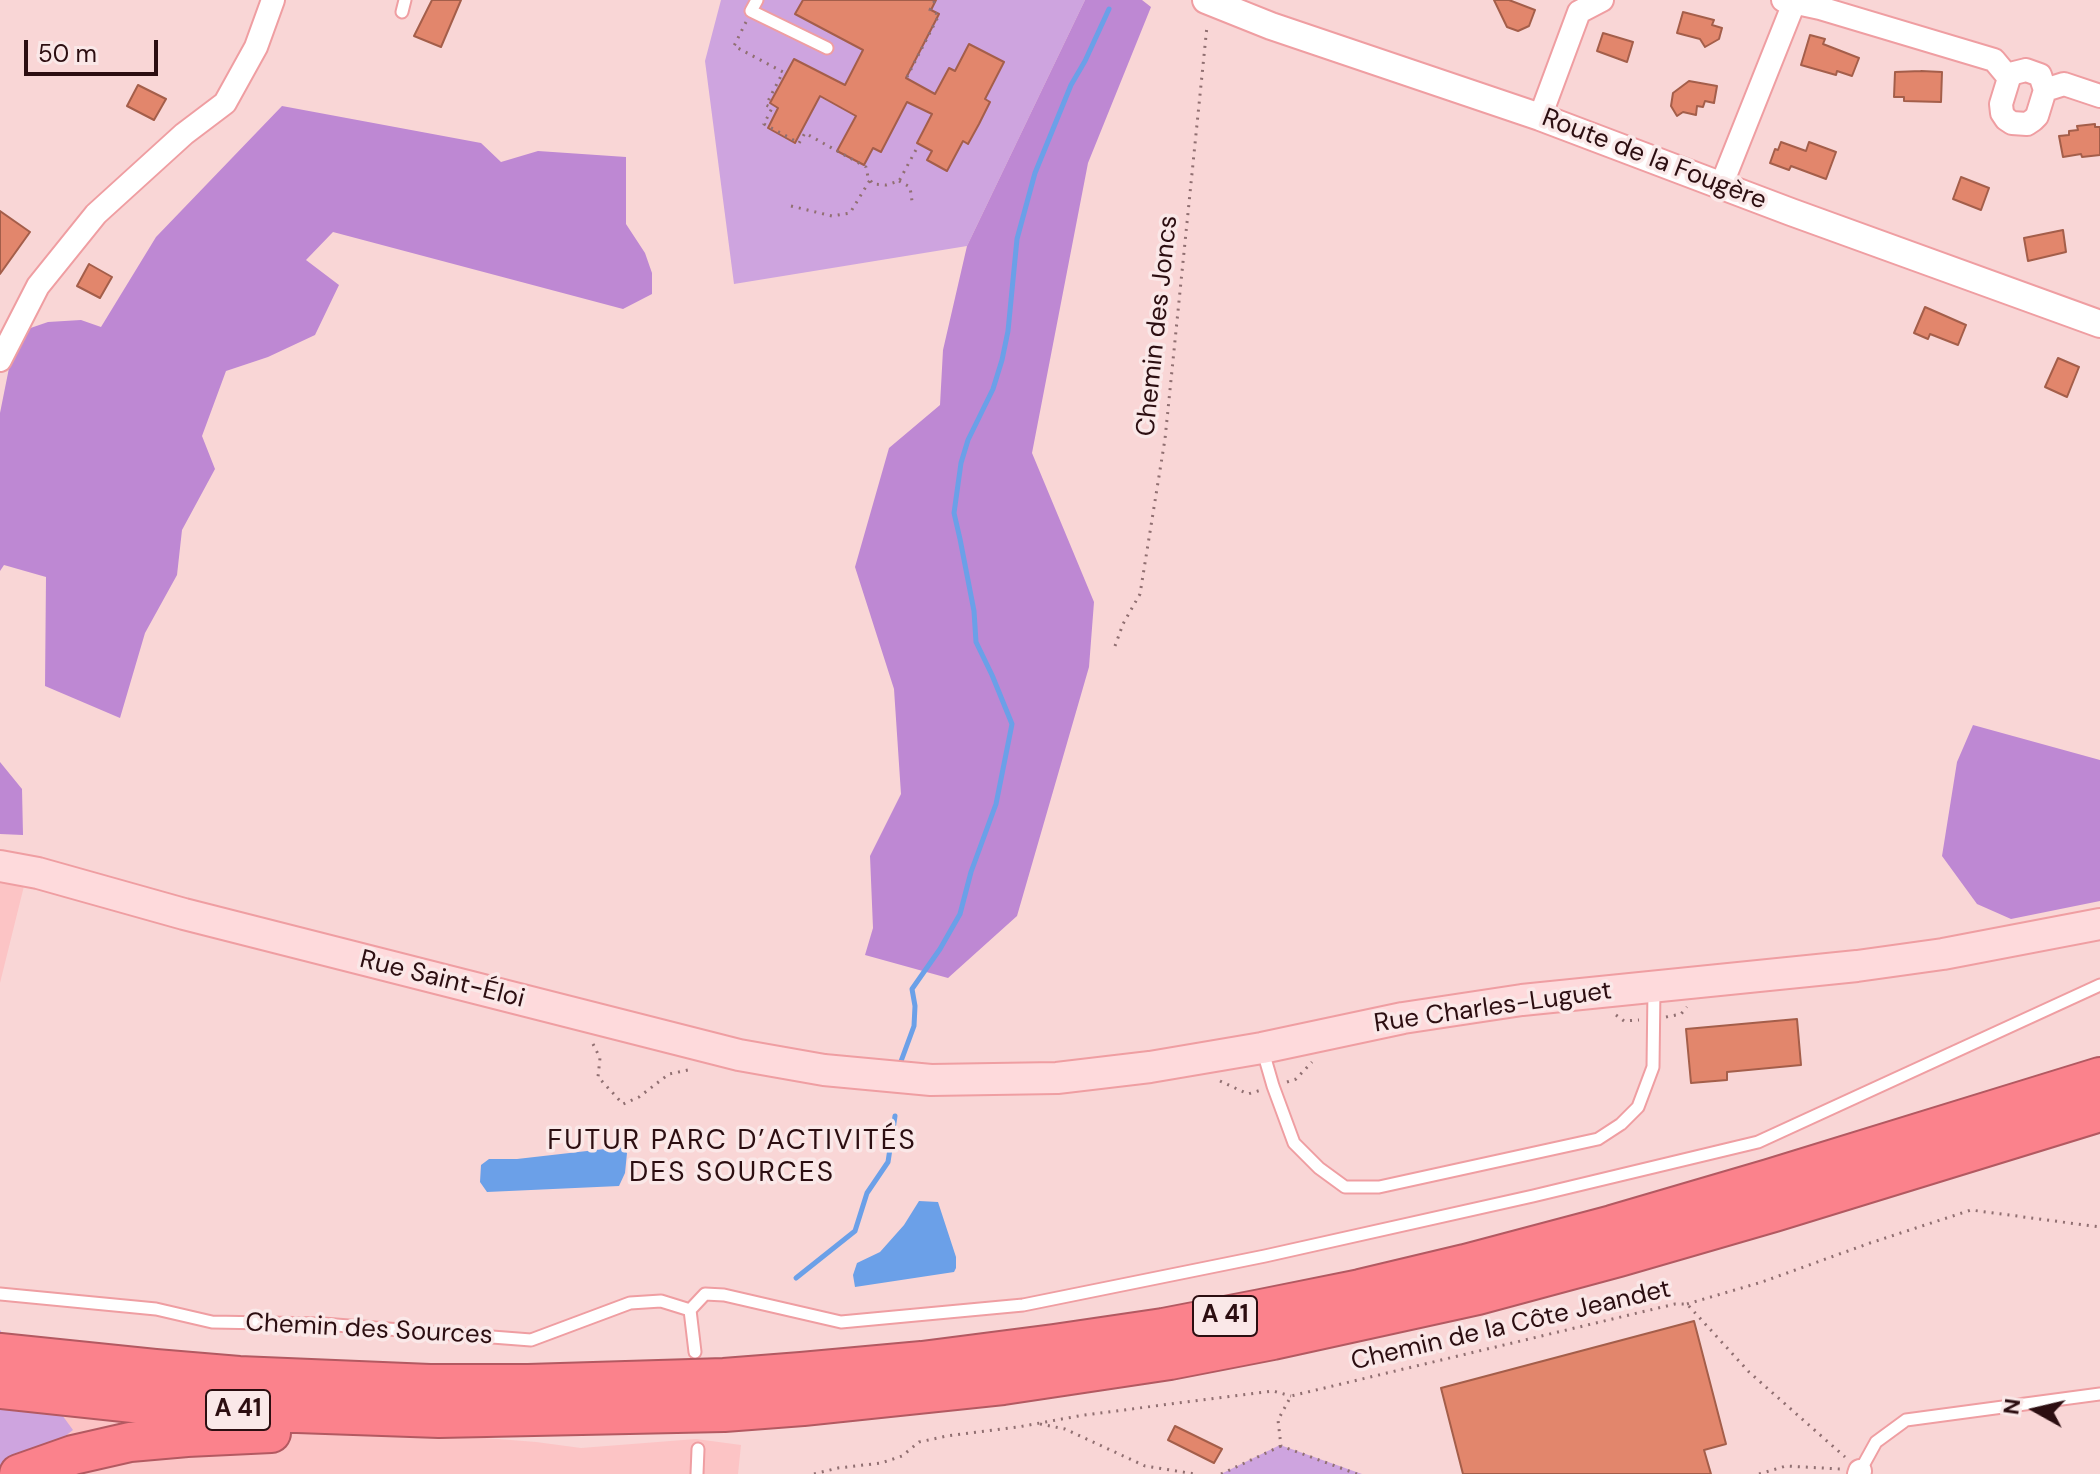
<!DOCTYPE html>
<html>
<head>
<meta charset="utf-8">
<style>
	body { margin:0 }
	#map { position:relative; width:2100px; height:1474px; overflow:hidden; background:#f9d6d6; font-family:"DM Sans",sans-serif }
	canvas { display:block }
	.north { position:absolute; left:1996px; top:1370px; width:80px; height:80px; -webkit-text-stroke:6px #fae8e8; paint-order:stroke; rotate:278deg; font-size:22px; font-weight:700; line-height:32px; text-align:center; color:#2c0e11 }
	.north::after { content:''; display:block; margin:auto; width:28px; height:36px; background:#2c0e11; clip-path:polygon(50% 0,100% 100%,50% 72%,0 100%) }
	.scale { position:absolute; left:24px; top:40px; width:134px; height:36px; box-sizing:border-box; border:4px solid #2c0e11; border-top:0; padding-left:10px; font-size:24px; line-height:28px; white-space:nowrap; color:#2c0e11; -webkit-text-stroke:6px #fae8e8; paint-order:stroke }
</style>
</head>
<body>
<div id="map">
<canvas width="2100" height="1474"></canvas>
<div class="north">N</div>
<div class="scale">50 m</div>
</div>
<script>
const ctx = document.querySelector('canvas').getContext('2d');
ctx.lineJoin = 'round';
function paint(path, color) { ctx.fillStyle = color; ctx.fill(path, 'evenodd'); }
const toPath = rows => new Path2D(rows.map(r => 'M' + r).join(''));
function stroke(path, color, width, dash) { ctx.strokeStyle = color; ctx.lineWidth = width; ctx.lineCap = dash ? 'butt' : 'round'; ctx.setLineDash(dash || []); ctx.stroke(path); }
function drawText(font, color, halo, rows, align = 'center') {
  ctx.font = font + ' "DM Sans",sans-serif'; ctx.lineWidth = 7; ctx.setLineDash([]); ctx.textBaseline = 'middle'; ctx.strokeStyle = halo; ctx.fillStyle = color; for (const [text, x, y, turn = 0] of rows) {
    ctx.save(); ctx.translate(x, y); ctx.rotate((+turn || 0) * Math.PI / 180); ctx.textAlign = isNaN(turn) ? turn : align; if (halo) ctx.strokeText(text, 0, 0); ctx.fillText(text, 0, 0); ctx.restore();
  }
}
paint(toPath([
	[0,883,24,886,0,983],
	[0,1368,133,1410,536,1442,581,1448,696,1439,741,1445,738,1474,0,1474]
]), '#fcc4c5');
paint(toPath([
	[721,0,1085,0,967,246,734,284,705,61],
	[0,1330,73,1430,16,1474,0,1474],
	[1280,1445,1362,1474,1221,1474]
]), '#cea4df');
paint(toPath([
	[1085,0,1142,0,1151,7,1088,163,1032,453,1094,602,1089,667,1017,916,948,978,865,955,873,928,870,856,901,794,894,689,855,567,889,448,940,405,943,350,967,246],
	[282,106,481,143,501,162,538,151,626,157,626,224,645,253,652,273,652,294,623,309,333,232,306,260,339,285,315,335,268,357,226,371,202,436,215,469,182,530,177,575,145,633,120,718,45,686,46,577,4,565,0,571,0,413,16,333,48,322,81,320,101,327,156,237],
	[1973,725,2100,760,2100,901,2011,919,1977,904,1942,856,1957,762],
	[0,762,22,789,23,835,0,834]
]), '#be88d3');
paint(toPath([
	[622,1147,627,1153,625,1173,619,1186,487,1192,480,1182,481,1165,489,1159,517,1159],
	[919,1201,938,1202,956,1257,956,1268,954,1272,855,1287,853,1275,857,1263,880,1252,904,1225]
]), '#6ba0e8');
stroke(toPath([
	[900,1064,914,1026,915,1006,912,989,940,949,960,914,971,872,996,804,1012,724,992,675,976,642,974,611,960,539,954,513,961,463,968,440,993,389,1002,360,1008,331,1017,239,1035,173,1071,85,1085,61,1109,9],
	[796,1278,855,1231,867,1193,888,1162,895,1116]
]), '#6ba0e8', 5);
const building = toPath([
	[432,0,461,0,441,47,414,36,432,0],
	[803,0,936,0,931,10,939,14,906,78,935,94,949,68,955,71,969,44,1004,62,985,99,990,102,979,124,968,144,963,141,947,171,927,160,932,151,917,143,932,114,907,102,881,152,873,148,864,165,837,151,856,116,820,96,795,143,768,128,778,108,770,103,794,59,845,85,863,50,795,14,803,0],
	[1494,0,1509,0,1535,10,1529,26,1518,31,1507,27,1494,0],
	[1683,12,1714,20,1712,25,1722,28,1719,39,1705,47,1700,39,1677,33,1683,12],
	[1603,33,1633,42,1627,62,1597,51,1603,33],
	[1810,35,1825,39,1823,44,1859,58,1852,76,1837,71,1836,75,1801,65,1810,35],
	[1921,71,1942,72,1941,102,1904,101,1904,97,1894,97,1895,72,1921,71],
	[1689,81,1717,86,1714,103,1705,101,1703,107,1697,106,1696,115,1683,112,1677,116,1671,106,1673,93,1689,81],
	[138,85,166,99,154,120,127,106,138,85],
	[2095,124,2095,127,2100,127,2100,155,2082,157,2081,154,2063,157,2059,136,2069,135,2069,131,2078,130,2077,126,2095,124],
	[1781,142,1806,151,1809,142,1836,152,1826,179,1791,166,1789,170,1770,163,1775,149,1778,150,1781,142],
	[1961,177,1989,188,1981,210,1953,199,1961,177],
	[0,211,30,232,0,274,0,211],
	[2063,230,2066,252,2028,261,2024,238,2063,230],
	[89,264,112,277,100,298,77,286,89,264],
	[1925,307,1966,325,1958,345,1930,334,1928,339,1914,333,1925,307],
	[2058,358,2079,367,2067,397,2045,387,2058,358],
	[1797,1019,1801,1065,1727,1072,1727,1080,1691,1083,1686,1029,1797,1019],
	[1694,1321,1726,1444,1704,1450,1711,1474,1463,1474,1441,1388,1694,1321],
	[1175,1426,1222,1449,1214,1463,1168,1440,1175,1426]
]);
paint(building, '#e2866c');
stroke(building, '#a45e4a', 2);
const service = toPath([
	[757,0,751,11,827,48],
	[402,12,405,0],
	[1262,1048,1273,1086,1294,1143,1319,1168,1345,1187,1379,1187,1598,1139,1621,1124,1638,1107,1653,1067,1654,989],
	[0,1294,156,1309,212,1322,323,1324,531,1340,630,1303,661,1301,690,1310,695,1352],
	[690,1310,705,1294,724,1295,841,1322,1023,1305,1265,1256,1533,1196,1758,1142,2100,985],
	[1860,1471,1876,1442,1906,1420,2100,1394],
	[697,1474,698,1449]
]);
const minor = toPath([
	[1783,0,1820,8,1994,60,2009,78],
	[1579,12,1602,0],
	[2026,70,2040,75,2045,90,2037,116,2033,120,2027,124,2012,123,2006,119,2002,113,2001,104,2009,78,2014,73,2026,70],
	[2045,90,2064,84,2100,96],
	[1540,117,1579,12],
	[1721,186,1794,3],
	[0,360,38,286,96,214,184,134,225,103,256,47,273,0],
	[1859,1474,1860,1471]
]);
const tertiary = toPath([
	[1206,0,1271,26,1540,117,1791,212,2100,324]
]);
const secondary = toPath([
	[0,866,38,873,184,914,739,1055,824,1070,931,1080,1057,1078,1150,1067,1262,1048,1403,1018,1522,1000,1857,966,1943,954,2100,924]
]);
const motorway = toPath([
	[0,1353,155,1369,239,1376,430,1384,528,1384,724,1378,801,1372,922,1361,1054,1344,1163,1328,1261,1309,1360,1289,1465,1264,1612,1225,1769,1179,2100,1077],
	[0,1389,152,1405,269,1412,439,1418,724,1412,803,1406,1003,1385,1170,1360,1273,1340,1478,1295,1619,1257,1774,1212,2100,1112],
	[19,1474,73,1455,130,1442,187,1437,271,1433]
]);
stroke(service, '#ef9ea2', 15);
stroke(minor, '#ef9ea2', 26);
stroke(tertiary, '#ef9ea2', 30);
stroke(secondary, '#ef9ea2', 34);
stroke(motorway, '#b35961', 42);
stroke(toPath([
	[746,22,734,46,783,72,766,105,772,108,764,124,799,143,805,133,866,167,868,177,873,184,886,185,899,181,917,148],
	[907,77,939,15,930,10,935,0],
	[899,181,910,187,912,201],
	[791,206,832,216,850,213,870,180],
	[1115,646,1123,624,1140,594,1165,439,1207,26],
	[1616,1015,1624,1021,1639,1020],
	[1666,1017,1681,1014,1687,1007],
	[593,1044,600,1058,598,1077,623,1104,639,1097,669,1074,693,1069],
	[1220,1081,1248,1094,1261,1090],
	[1287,1082,1296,1079,1312,1062],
	[1687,1304,1762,1282,1870,1243,1971,1210,2100,1227],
	[1040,1424,1065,1429,1145,1466,1195,1474],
	[814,1474,838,1468,881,1463,902,1456,919,1442,947,1436,1018,1427,1084,1415,1273,1391,1291,1396],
	[1221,1474,1281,1446],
	[1357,1474,1281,1446,1278,1420,1291,1396,1675,1304,1687,1304,1749,1372,1845,1457],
	[1759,1474,1786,1466,1840,1469]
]), '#906f71', 3, [2, 6]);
stroke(service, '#fff', 11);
stroke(minor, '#fff', 22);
stroke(tertiary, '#fff', 26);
stroke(secondary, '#fedadc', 30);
stroke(motorway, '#fb828c', 38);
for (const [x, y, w] of [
	[1225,1316,64],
	[238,1410,64]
]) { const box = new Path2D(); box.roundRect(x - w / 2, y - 20, w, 40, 6); ctx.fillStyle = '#fae8e8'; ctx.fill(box); stroke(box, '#2c0e11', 2); }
drawText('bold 24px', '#2c0e11', null, [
	["A 41",1225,1316],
	["A 41",238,1410]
]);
drawText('26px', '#2c0e11', '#fae8e8', [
	["Route de la Fougère",1654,160,21],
	["Chemin des Joncs",1158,326,-84],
	["Rue Saint-Éloi",442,980,14],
	["Rue Charles-Luguet",1493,1008,-8],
	["Chemin de la Côte Jeandet",1511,1326,-13],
	["Chemin des Sources",369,1330,3]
]);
ctx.letterSpacing = '2px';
drawText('28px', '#2c0e11', '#fae8e8', [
	["FUTUR PARC D’ACTIVITÉS",732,1142],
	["DES SOURCES",732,1174]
]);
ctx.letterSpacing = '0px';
</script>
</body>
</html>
